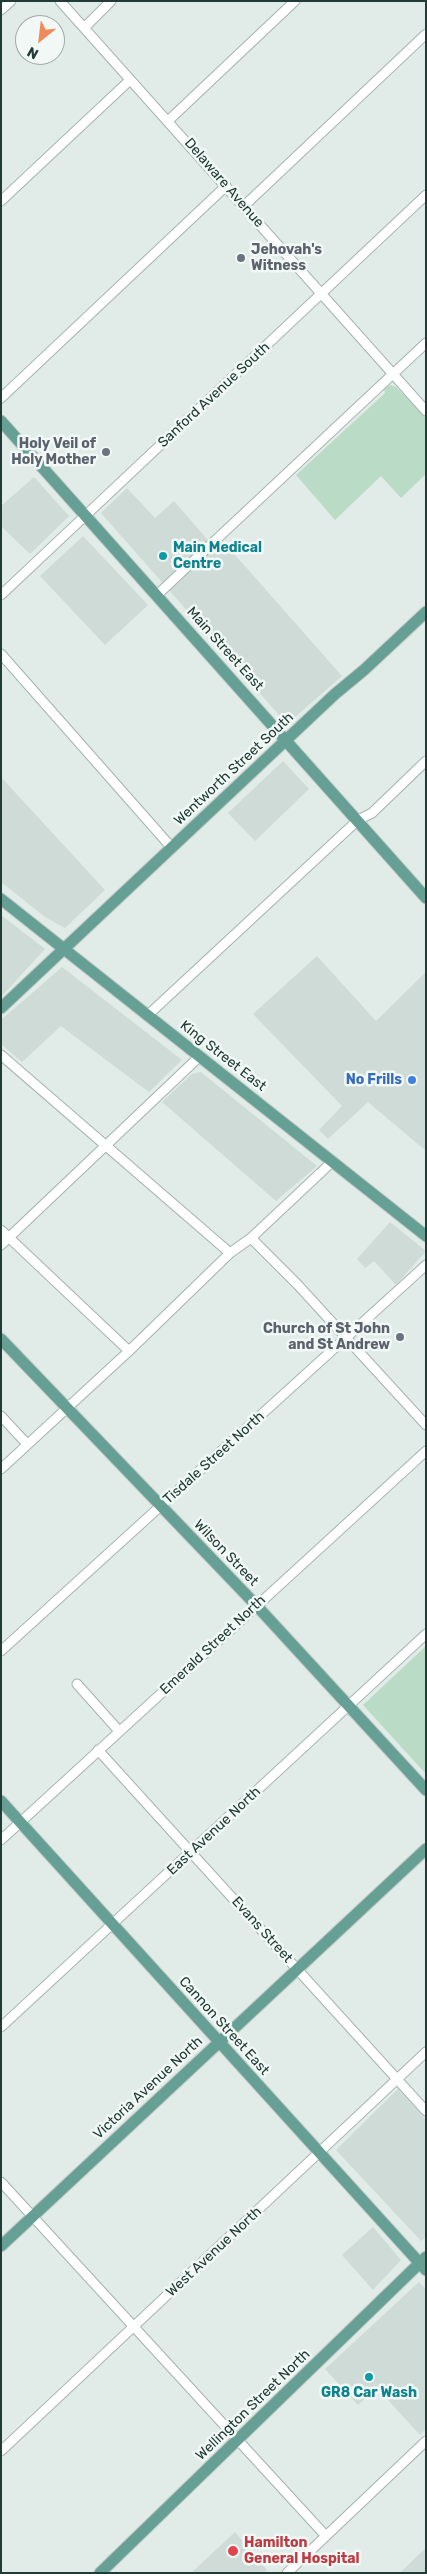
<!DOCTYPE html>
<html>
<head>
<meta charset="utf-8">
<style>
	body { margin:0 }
	#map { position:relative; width:427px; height:2574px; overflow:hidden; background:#e1ebe7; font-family:Rubik,sans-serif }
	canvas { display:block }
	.frame { position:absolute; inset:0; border:2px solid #213b36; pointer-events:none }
	.north { position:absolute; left:15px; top:15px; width:50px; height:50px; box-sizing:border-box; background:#f1f8f5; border:1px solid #9eaca9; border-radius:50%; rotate:209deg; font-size:14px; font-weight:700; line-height:20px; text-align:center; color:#213b36 }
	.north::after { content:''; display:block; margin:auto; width:18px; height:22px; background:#f08a5a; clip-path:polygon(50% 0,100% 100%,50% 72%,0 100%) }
</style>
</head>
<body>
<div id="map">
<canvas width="427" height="2574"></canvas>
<div class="frame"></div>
<div class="north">N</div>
</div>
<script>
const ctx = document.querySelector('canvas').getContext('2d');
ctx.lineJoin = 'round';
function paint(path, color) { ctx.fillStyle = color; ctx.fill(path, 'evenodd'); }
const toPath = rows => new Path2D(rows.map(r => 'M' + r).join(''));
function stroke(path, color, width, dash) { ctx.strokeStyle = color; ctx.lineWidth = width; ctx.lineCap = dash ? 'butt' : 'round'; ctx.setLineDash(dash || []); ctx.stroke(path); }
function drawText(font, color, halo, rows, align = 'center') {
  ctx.font = font + ' Rubik,sans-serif'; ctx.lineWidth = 5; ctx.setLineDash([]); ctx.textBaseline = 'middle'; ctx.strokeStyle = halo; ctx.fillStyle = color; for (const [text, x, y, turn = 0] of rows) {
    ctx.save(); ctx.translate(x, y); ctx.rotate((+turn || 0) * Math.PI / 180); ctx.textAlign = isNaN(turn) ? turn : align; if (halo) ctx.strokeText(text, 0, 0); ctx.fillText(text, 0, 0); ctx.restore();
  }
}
paint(toPath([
	[34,477,69,516,30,554,1,526,1,506],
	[127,488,155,518,174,501,213,546,221,539,342,676,287,724,101,513],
	[83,536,148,605,105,645,40,576],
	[283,761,309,789,255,841,228,813],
	[1,777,105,890,65,928,45,917,1,882],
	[1,915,45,949,1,997],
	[317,956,376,1021,426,972,426,1151,368,1102,328,1139,319,1130,342,1106,253,1014],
	[62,967,182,1060,149,1092,61,1026,22,1062,1,1044,1,1020],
	[201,1072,228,1094,317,1166,276,1201,162,1102,192,1074],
	[390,1222,426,1251,396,1285,374,1261,365,1268,357,1259],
	[398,2089,426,2120,426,2237,421,2241,336,2150],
	[373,2227,401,2260,373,2290,342,2255],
	[419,2282,426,2289,426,2429,420,2435,377,2388,358,2405,325,2369],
	[235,2532,267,2570,264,2573,191,2573],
	[426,2548,426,2573,400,2573,415,2558]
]), '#cfdbd6');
paint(toPath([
	[390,385,396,387,426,418,426,474,401,498,381,476,335,520,296,475,385,393,384,389],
	[426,1646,426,1774,363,1705]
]), '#badcc6');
const minor = toPath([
	[60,1,426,411],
	[1,10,11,1],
	[84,28,111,1],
	[169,120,295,1],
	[1,201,130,80],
	[244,206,426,34],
	[1,398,226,186],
	[1,595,426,195],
	[157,595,426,343],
	[1,654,172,848],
	[148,1015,358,820,372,813,426,761],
	[1,1055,230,1253],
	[1,1230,129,1351],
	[251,1238,297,1284,426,1425],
	[1,1245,199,1057],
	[1,1416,27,1444],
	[1,1469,129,1351,230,1253,251,1238,333,1161],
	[1,1651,426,1265],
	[77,1684,119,1731],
	[98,1750,426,2111],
	[1,1840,426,1451],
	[1,2027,426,1634],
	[1,2182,325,2535],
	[1,2451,426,2052],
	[287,2573,426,2441]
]);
const major = toPath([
	[1,421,426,898],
	[1,899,426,1236],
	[1,1008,335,694,364,670,426,612],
	[1,1339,256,1605,426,1790],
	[1,1801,426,2270],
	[1,2246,426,1849],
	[100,2573,426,2257]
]);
stroke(minor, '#a4b3ae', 11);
stroke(major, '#c1c8c7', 13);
stroke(minor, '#fff', 9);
stroke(major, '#66a095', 11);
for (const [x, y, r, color] of [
	[241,258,5,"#6b7280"],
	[106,452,5,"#6b7280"],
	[163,556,5,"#0f9aa8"],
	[412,1080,5,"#3f7fe0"],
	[400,1337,5,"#6b7280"],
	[369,2377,5,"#0f9aa8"],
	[233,2551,6,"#e0444e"]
]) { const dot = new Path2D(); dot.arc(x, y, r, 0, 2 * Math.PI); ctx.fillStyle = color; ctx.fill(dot); stroke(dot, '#f1f8f5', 2); }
drawText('14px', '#213b36', '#f1f8f5', [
	["Delaware Avenue",224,183,49],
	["Sanford Avenue South",214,395,-43],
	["Main Street East",225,649,48],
	["Wentworth Street South",234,769,-43],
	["King Street East",223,1056,38],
	["Tisdale Street North",214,1458,-42],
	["Wilson Street",226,1553,46],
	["Emerald Street North",213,1645,-43],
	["East Avenue North",214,1831,-43],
	["Evans Street",262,1930,48],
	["Cannon Street East",224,2026,48],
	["Victoria Avenue North",148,2088,-43],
	["West Avenue North",214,2252,-43],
	["Wellington Street North",253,2405,-44]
]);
drawText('bold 14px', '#5b616d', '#f1f8f5', [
	["Jehovah's",251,250,"left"],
	["Witness",251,266,"left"],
	["Holy Veil of",96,444],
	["Holy Mother",96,460],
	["Church of St John",390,1329],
	["and St Andrew",390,1345]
], 'right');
drawText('bold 14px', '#0d838f', '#f1f8f5', [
	["Main Medical",173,548],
	["Centre",173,564],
	["GR8 Car Wash",369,2393,"center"]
], 'left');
drawText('bold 14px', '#366cbe', '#f1f8f5', [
	["No Frills",402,1080]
], 'right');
drawText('bold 14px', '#be3a42', '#f1f8f5', [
	["Hamilton",244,2543],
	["General Hospital",244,2559]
], 'left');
</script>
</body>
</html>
